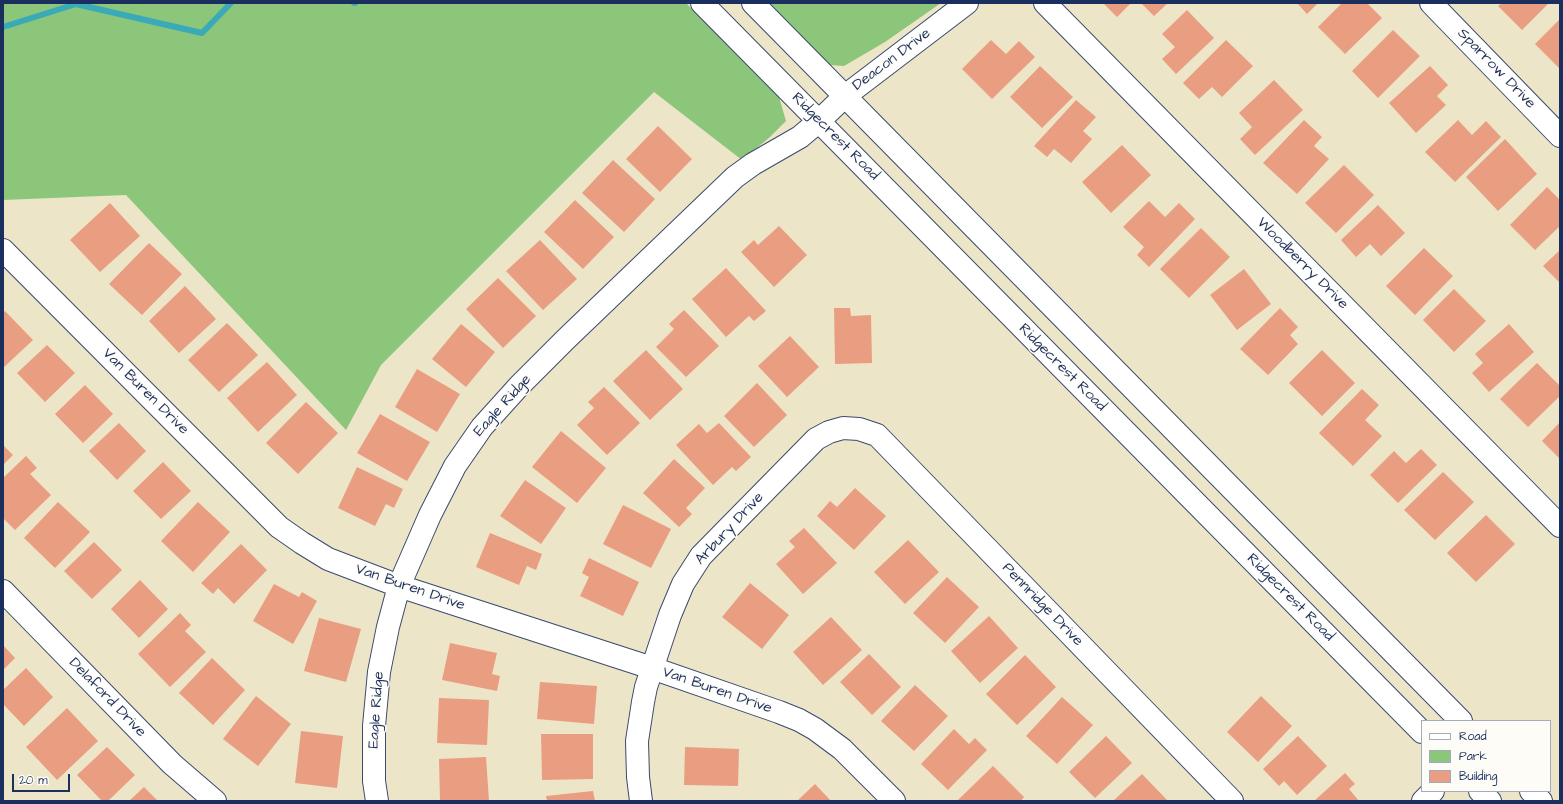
<!DOCTYPE html>
<html>
<head>
<meta charset="utf-8">
<style>
	body { margin:0 }
	#map { position:relative; width:1563px; height:804px; overflow:hidden; background:#ede5c7; font-family:"Architects Daughter",sans-serif }
	canvas { display:block }
	.frame { position:absolute; inset:0; border:4px solid #1b2f5e; pointer-events:none }
	.legend { position:absolute; left:1421px; top:720px; width:130px; height:72px; box-sizing:border-box; background:#fdfcf7; border:1px solid #a3aaba; margin:0; padding:5px 7px; list-style:none; font-size:12px; color:#1b2f5e }
	.legend li { display:flex; align-items:center; gap:8px; height:20px }
	.legend b { width:20px; border:1px solid #a3aaba }
	.scale { position:absolute; left:12px; top:774px; width:58px; height:18px; box-sizing:border-box; border:2px solid #1b2f5e; border-top:0; padding-left:5px; font-size:12px; line-height:14px; white-space:nowrap; color:#1b2f5e; -webkit-text-stroke:3px #fdfcf7; paint-order:stroke }
</style>
</head>
<body>
<div id="map">
<canvas width="1563" height="804"></canvas>
<div class="frame"></div>
<ul class="legend">
<li><b style="height:5px;background:#fff"></b>Road</li>
<li><b style="height:11px;background:#8cc67b"></b>Park</li>
<li><b style="height:11px;background:#e99e82"></b>Building</li>
</ul>
<div class="scale">20 m</div>
</div>
<script>
const ctx = document.querySelector('canvas').getContext('2d');
ctx.lineJoin = 'round';
function paint(path, color) { ctx.fillStyle = color; ctx.fill(path, 'evenodd'); }
const toPath = rows => new Path2D(rows.map(r => 'M' + r).join(''));
function stroke(path, color, width, dash) { ctx.strokeStyle = color; ctx.lineWidth = width; ctx.lineCap = dash ? 'butt' : 'round'; ctx.setLineDash(dash || []); ctx.stroke(path); }
function drawText(font, color, halo, rows, align = 'center') {
  ctx.font = font + ' "Architects Daughter",sans-serif'; ctx.lineWidth = 3; ctx.setLineDash([]); ctx.textBaseline = 'middle'; ctx.strokeStyle = halo; ctx.fillStyle = color; for (const [text, x, y, turn = 0] of rows) {
    ctx.save(); ctx.translate(x, y); ctx.rotate((+turn || 0) * Math.PI / 180); ctx.textAlign = isNaN(turn) ? turn : align; if (halo) ctx.strokeText(text, 0, 0); ctx.fillText(text, 0, 0); ctx.restore();
  }
}
paint(toPath([
	[3,3,686,3,779,97,786,121,770,137,742,160,654,92,381,365,346,430,126,195,3,200],
	[764,3,941,3,885,42,844,66,830,65]
]), '#8cc67b');
stroke(toPath([
	[354,3,355,3],
	[3,27,76,4,202,33,231,3]
]), '#3aaab8', 6);
paint(toPath([
	[1103,3,1131,3,1117,17],
	[1141,3,1168,3,1154,16],
	[1297,3,1318,3,1307,14],
	[1342,3,1367,3,1382,18,1345,54,1318,27],
	[1502,3,1549,3,1522,30,1498,6],
	[1187,10,1214,38,1176,74,1162,59,1175,47,1162,34],
	[1560,19,1560,69,1535,44],
	[1393,30,1420,56,1378,98,1352,71],
	[991,40,1006,54,1019,41,1035,57,992,99,962,69],
	[1226,40,1253,66,1222,97,1212,87,1199,99,1183,83],
	[1040,66,1073,97,1042,128,1010,97],
	[1430,66,1448,85,1437,96,1446,105,1416,133,1389,103],
	[1274,80,1303,110,1255,155,1240,139,1252,127,1239,113],
	[1076,100,1096,117,1083,131,1092,139,1071,163,1054,149,1047,157,1034,146],
	[1304,120,1322,137,1314,146,1329,159,1297,194,1263,163],
	[1458,120,1472,135,1486,121,1501,137,1455,182,1425,152],
	[658,126,692,159,660,192,626,159],
	[1505,139,1537,174,1498,211,1466,177],
	[1122,145,1151,175,1111,213,1082,182],
	[613,160,655,199,624,232,582,193],
	[1344,165,1374,195,1336,233,1305,203],
	[1547,187,1560,200,1560,226,1535,250,1510,225],
	[575,200,614,237,583,269,544,232],
	[1149,201,1165,217,1179,203,1195,219,1149,267,1137,255,1144,247,1123,227],
	[110,203,140,236,100,272,70,240],
	[1378,205,1405,233,1381,256,1370,244,1356,257,1341,240],
	[779,226,807,255,774,287,741,252,754,240,758,245],
	[1201,228,1230,257,1189,298,1160,269],
	[540,240,577,279,543,310,506,271],
	[149,243,182,274,142,315,109,284],
	[1424,248,1453,276,1415,315,1386,286],
	[1560,250,1560,283,1543,266],
	[726,268,766,311,754,321,749,316,726,337,692,299],
	[1244,269,1271,304,1237,330,1210,295],
	[498,278,536,316,503,348,466,309],
	[185,286,216,319,179,353,149,321],
	[1454,289,1486,321,1454,352,1423,320],
	[834,308,850,308,851,316,871,315,872,363,835,364],
	[1280,308,1298,327,1290,335,1298,344,1268,375,1240,349],
	[684,310,719,346,686,377,656,347,674,329,669,324],
	[5,311,33,340,3,368,3,313],
	[227,323,258,355,219,392,188,360],
	[461,324,495,352,466,387,432,359],
	[1509,324,1534,352,1489,392,1472,373,1483,363,1475,354],
	[790,336,819,367,787,397,758,366],
	[47,345,75,373,45,402,17,373],
	[646,350,683,389,650,420,613,381],
	[1322,350,1355,383,1322,416,1289,383],
	[267,362,297,395,258,432,227,398],
	[1537,363,1560,386,1560,396,1528,427,1500,399],
	[417,369,460,394,437,432,395,407],
	[757,383,787,415,754,447,724,416],
	[85,385,113,414,83,443,55,414],
	[604,387,640,423,607,455,577,425,594,408,588,402],
	[1362,389,1379,405,1365,420,1382,436,1353,466,1319,433],
	[306,402,338,433,298,474,266,443],
	[380,414,430,442,407,481,357,453],
	[1560,422,1560,459,1542,441],
	[119,423,146,451,117,480,89,451],
	[719,423,751,457,736,471,732,467,713,485,676,445,699,424,707,433],
	[561,431,606,468,577,503,532,467],
	[3,445,13,455,3,465],
	[1421,449,1437,465,1398,503,1370,475,1394,451,1406,463],
	[26,456,37,468,30,474,51,495,15,530,3,518,3,478],
	[674,459,705,488,686,508,692,514,679,527,643,493],
	[163,462,191,491,161,519,133,491],
	[357,467,403,489,394,508,386,504,375,526,338,508],
	[1443,472,1474,502,1435,540,1404,510],
	[525,480,566,508,541,544,500,516],
	[855,488,886,516,854,550,817,516,830,501,837,507],
	[58,502,90,532,55,568,24,538],
	[198,502,230,532,193,572,161,541],
	[623,505,671,529,651,568,603,544],
	[1486,515,1515,544,1476,582,1447,553],
	[804,528,837,563,803,594,776,564,795,547,789,541],
	[490,533,542,554,536,570,527,566,519,585,476,567],
	[908,540,939,572,905,604,874,572],
	[94,542,122,570,92,599,64,571],
	[241,544,267,570,234,604,218,588,213,594,201,583],
	[589,558,639,582,623,616,580,596,589,577,582,573],
	[947,577,979,607,945,643,913,613],
	[140,580,168,609,139,638,111,609],
	[750,583,789,615,762,649,722,617],
	[274,584,299,597,302,592,317,601,293,644,253,621],
	[180,613,191,625,185,631,206,652,170,687,138,654],
	[989,616,1018,648,980,683,951,651],
	[831,617,862,650,823,685,793,652],
	[319,618,361,629,346,682,304,671],
	[450,643,497,653,492,674,500,676,497,691,442,680],
	[3,645,15,658,3,670],
	[869,654,901,687,872,715,840,682],
	[1025,655,1056,687,1017,725,986,694],
	[212,658,245,690,213,725,179,693],
	[26,668,53,697,24,726,3,704,3,690],
	[540,682,597,686,594,724,537,719],
	[915,685,948,716,914,751,881,721],
	[256,696,291,724,258,766,223,739],
	[1261,696,1292,726,1258,762,1227,732],
	[1062,697,1093,725,1057,764,1026,736],
	[439,698,489,700,487,745,437,743],
	[67,708,98,741,57,780,26,747],
	[954,729,969,744,975,738,987,750,948,790,921,764],
	[301,731,343,736,337,788,295,783],
	[541,734,593,734,593,779,542,780],
	[1106,736,1132,763,1095,798,1069,772],
	[1298,736,1327,766,1297,795,1284,781,1279,786,1263,769],
	[107,747,135,775,108,801,102,801,77,775],
	[685,747,739,749,738,786,684,785],
	[486,757,489,801,440,801,439,759],
	[993,766,1024,797,1021,801,959,801,958,800],
	[1345,773,1355,784,1349,789,1359,801,1314,801],
	[1142,774,1168,801,1113,801],
	[815,784,831,801,797,801],
	[144,787,158,801,129,801],
	[593,791,595,801,547,801,546,796]
]), '#e99e82');
const street = toPath([
	[1045,3,1560,526],
	[1431,3,1560,136],
	[3,250,279,527,302,543,328,559,399,586,652,668,779,712,799,720,815,729,842,749,894,801],
	[3,591,172,764,215,801],
	[377,801,374,781,374,726,379,672,388,627,399,586,430,515,455,466,482,427,519,386,566,339,735,177,753,164,800,137,819,121,845,96,967,3],
	[641,801,638,777,637,741,643,702,646,687,670,615,683,584,701,556,816,439,829,432,843,428,859,429,877,435,1232,801],
	[1423,801,1433,791]
]);
const secondary = toPath([
	[702,3,1422,732],
	[753,3,1461,721],
	[1480,791,1490,801],
	[1531,791,1541,801]
]);
stroke(street, '#3a4a6e', 24);
stroke(secondary, '#3a4a6e', 24);
stroke(street, '#fff', 22);
stroke(secondary, '#fff', 22);
drawText('15px', '#1b2f5e', '#fdfcf7', [
	["Deacon Drive",892,60,-37],
	["Sparrow Drive",1496,69,46],
	["Ridgecrest Road",835,137,45],
	["Woodberry Drive",1302,264,45],
	["Ridgecrest Road",1062,368,45],
	["Van Buren Drive",145,392,45],
	["Eagle Ridge",503,406,-48],
	["Arbury Drive",730,529,-47],
	["Van Buren Drive",410,588,19],
	["Ridgecrest Road",1290,598,45],
	["Pennridge Drive",1042,605,46],
	["Van Buren Drive",717,691,19],
	["Delaford Drive",107,698,46],
	["Eagle Ridge",377,710,-86]
]);
</script>
</body>
</html>
